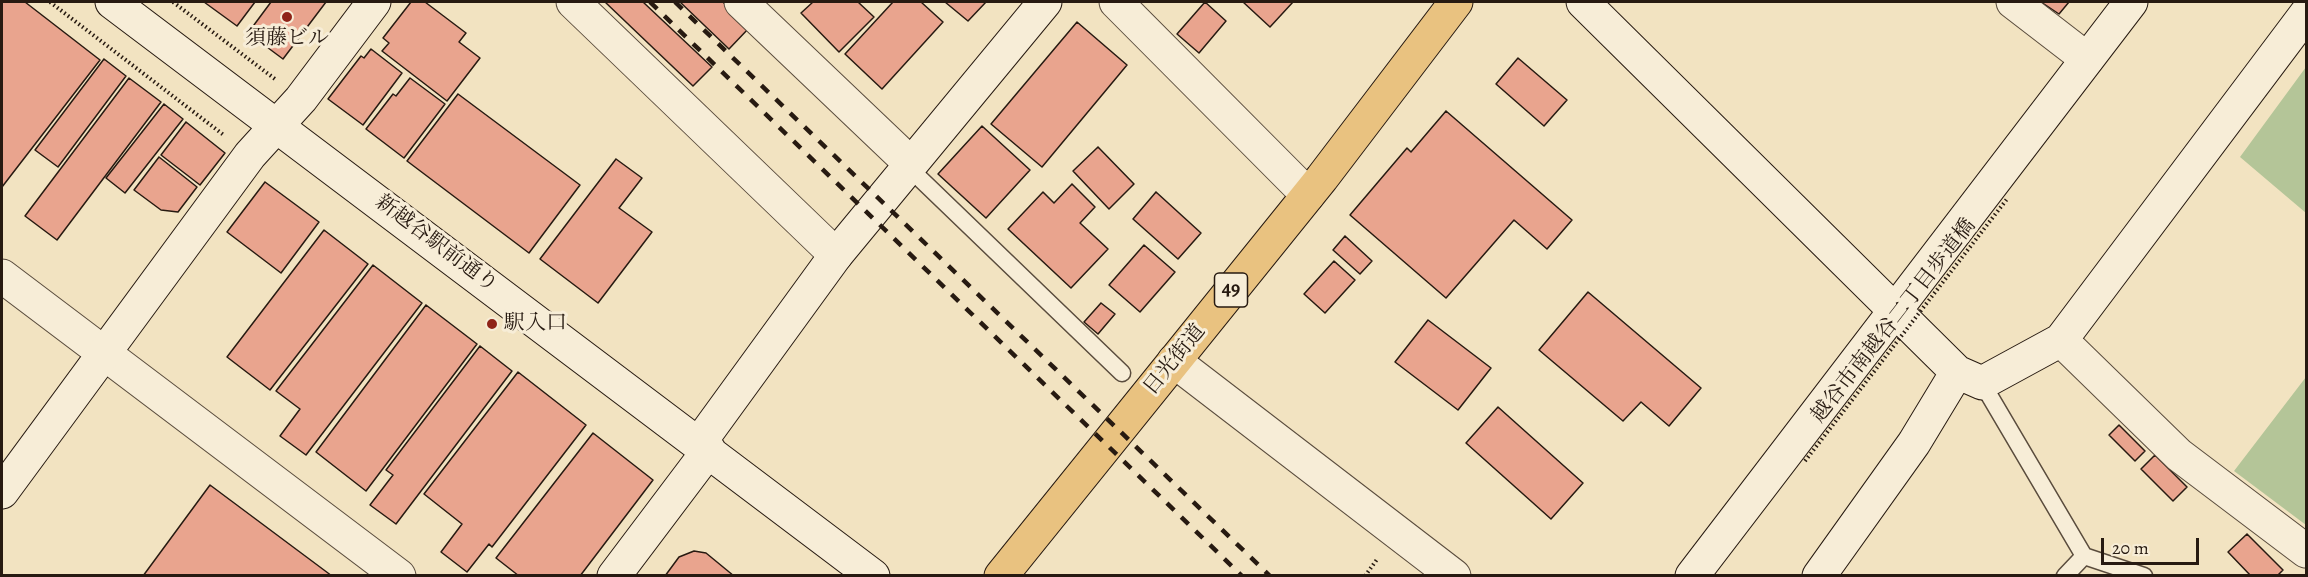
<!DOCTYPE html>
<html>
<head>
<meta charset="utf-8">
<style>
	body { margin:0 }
	#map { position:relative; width:2308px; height:577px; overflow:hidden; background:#f2e3c1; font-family:Alegreya,serif }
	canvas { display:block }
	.frame { position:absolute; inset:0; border:3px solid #271a11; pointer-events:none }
	.scale { position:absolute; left:2101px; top:538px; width:98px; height:27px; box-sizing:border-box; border:3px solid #271a11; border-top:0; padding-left:8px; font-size:18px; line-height:21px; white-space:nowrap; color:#271a11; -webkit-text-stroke:4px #f7edd7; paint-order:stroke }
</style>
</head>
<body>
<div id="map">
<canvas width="2308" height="577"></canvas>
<div class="frame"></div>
<div class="scale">20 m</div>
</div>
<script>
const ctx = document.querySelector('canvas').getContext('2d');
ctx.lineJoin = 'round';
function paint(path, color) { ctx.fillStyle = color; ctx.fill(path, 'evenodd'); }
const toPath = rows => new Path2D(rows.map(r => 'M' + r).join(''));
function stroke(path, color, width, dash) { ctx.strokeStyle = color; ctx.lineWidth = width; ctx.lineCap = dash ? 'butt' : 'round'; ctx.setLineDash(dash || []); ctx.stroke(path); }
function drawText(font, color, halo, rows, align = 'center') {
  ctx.font = font + ' Alegreya,"Noto Serif JP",serif'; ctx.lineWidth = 6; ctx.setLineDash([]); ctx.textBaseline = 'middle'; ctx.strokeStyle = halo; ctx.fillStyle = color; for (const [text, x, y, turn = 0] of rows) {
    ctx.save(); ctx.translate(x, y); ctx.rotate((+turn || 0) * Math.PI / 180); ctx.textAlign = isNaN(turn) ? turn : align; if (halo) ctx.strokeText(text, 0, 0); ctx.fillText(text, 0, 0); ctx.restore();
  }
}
paint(toPath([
	[2306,67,2306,213,2240,157],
	[2306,377,2306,525,2234,471]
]), '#b4c598');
const building = toPath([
	[2,2,25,2,100,60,2,187,2,2],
	[204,2,255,2,237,26,204,2],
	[271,2,326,2,283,59,248,33,271,2],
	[411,2,425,2,466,33,459,42,480,58,447,101,382,51,389,43,383,38,411,2],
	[605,2,643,2,712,67,693,86,605,2],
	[680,2,723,2,749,28,729,49,680,2],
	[813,2,858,2,874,17,839,52,801,13,813,2],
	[893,2,921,2,943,22,882,89,845,54,893,2],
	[945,2,986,2,968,21,945,2],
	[1205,2,1226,21,1199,53,1177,34,1205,2],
	[1243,2,1293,2,1270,27,1243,2],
	[2041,2,2069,2,2059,14,2041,2],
	[1077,22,1127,65,1042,167,991,124,1077,22],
	[371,49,402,73,363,125,328,99,361,56,364,58,371,49],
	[1518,58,1567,100,1544,126,1496,84,1518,58],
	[104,59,126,76,58,167,35,150,104,59],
	[129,78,161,102,57,240,25,216,129,78],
	[410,78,445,104,404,158,366,129,393,94,396,96,410,78],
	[458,94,580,185,529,253,407,161,458,94],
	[164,104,183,119,125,193,106,178,164,104],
	[1446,111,1572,220,1547,249,1514,220,1446,298,1350,215,1407,148,1411,152,1446,111],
	[186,122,225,153,200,185,161,155,186,122],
	[982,126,1030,170,986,218,938,174,982,126],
	[1098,147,1134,184,1109,209,1073,171,1098,147],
	[159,157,197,187,178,212,161,210,134,190,159,157],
	[616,159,642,178,619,208,652,232,598,303,540,259,616,159],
	[265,182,319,222,281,273,227,232,265,182],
	[1072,184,1095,207,1080,223,1108,249,1071,288,1008,229,1043,192,1054,203,1072,184],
	[1156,192,1201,233,1178,259,1133,219,1156,192],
	[324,230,368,264,270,390,227,357,324,230],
	[1345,236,1372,261,1360,274,1333,250,1345,236],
	[1144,245,1175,272,1140,312,1109,285,1144,245],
	[1334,261,1355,280,1325,313,1304,294,1334,261],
	[373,265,422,303,306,455,280,436,300,409,276,391,373,265],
	[1588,292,1701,388,1669,426,1641,402,1623,421,1539,350,1588,292],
	[1101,303,1115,314,1098,334,1084,322,1101,303],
	[426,305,477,344,366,491,316,452,426,305],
	[1428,320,1491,368,1458,410,1395,362,1428,320],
	[480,346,512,371,396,524,370,505,393,475,386,470,480,346],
	[518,372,586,425,492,547,489,544,467,572,441,552,462,524,424,494,518,372],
	[1498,407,1583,483,1551,519,1466,443,1498,407],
	[2119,425,2145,451,2135,461,2109,435,2119,425],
	[593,433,653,480,580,576,519,576,496,558,593,433],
	[2155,455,2187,487,2173,501,2141,469,2155,455],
	[210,485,332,576,143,576,210,485],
	[2247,534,2283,570,2277,576,2251,576,2228,552,2247,534],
	[694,551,706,553,734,576,665,576,679,557,694,551]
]);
paint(building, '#e9a48e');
stroke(building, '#271a11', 1.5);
const lane = toPath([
	[907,166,1122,373],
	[1982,383,2084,556,2144,576],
	[2065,576,2084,556]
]);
const street = toPath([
	[573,2,836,255],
	[741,2,910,163],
	[1116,2,1308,195],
	[2013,2,2087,59],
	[2,276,399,576],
	[2061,340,2179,455,2306,551],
	[1174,361,1454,576]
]);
const secondary = toPath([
	[112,2,873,576],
	[1583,2,1957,372,1982,383,2061,340,2306,14],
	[700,442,836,255,1045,2],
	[2,492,250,155,301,99,374,2],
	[614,576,709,450],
	[1692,576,2131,2],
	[1819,576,1914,443,1957,372]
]);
const primary = toPath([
	[1001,576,1322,178,1456,2]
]);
stroke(lane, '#5a4c3d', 19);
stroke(street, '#5a4c3d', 35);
stroke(secondary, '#271a11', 35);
stroke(primary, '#271a11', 35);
stroke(toPath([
	[50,2,225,136],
	[173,2,275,79],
	[1365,576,1378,558]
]), '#271a11', 4, [1.5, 3]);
stroke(lane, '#f7edd7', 16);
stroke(street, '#f7edd7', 33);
stroke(secondary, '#f7edd7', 33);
stroke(primary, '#e9c280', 33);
stroke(toPath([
	[650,2,1242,576],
	[675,2,1270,576]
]), '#271a11', 4.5, [10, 10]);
stroke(toPath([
	[1805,461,2007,199]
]), '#271a11', 4, [1.5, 3]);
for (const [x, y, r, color] of [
	[287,17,6,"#8f2418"],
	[492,324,6,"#8f2418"]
]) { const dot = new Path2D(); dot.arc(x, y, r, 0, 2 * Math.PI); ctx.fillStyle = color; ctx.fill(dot); stroke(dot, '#f7edd7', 2); }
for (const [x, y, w] of [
	[1231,290,33]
]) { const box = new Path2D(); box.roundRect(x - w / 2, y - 17, w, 34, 4.5); ctx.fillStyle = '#f7edd7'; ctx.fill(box); stroke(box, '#271a11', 1.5); }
drawText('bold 20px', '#271a11', null, [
	["49",1231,290]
]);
drawText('21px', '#271a11', '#f7edd7', [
	["須藤ビル",287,39],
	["駅入口",504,324,"left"]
]);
drawText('21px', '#271a11', '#f7edd7', [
	["新越谷駅前通り",436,244,37],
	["越谷市南越谷二丁目歩道橋",1894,321,-52],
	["日光街道",1175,360,-51]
]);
</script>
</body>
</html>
